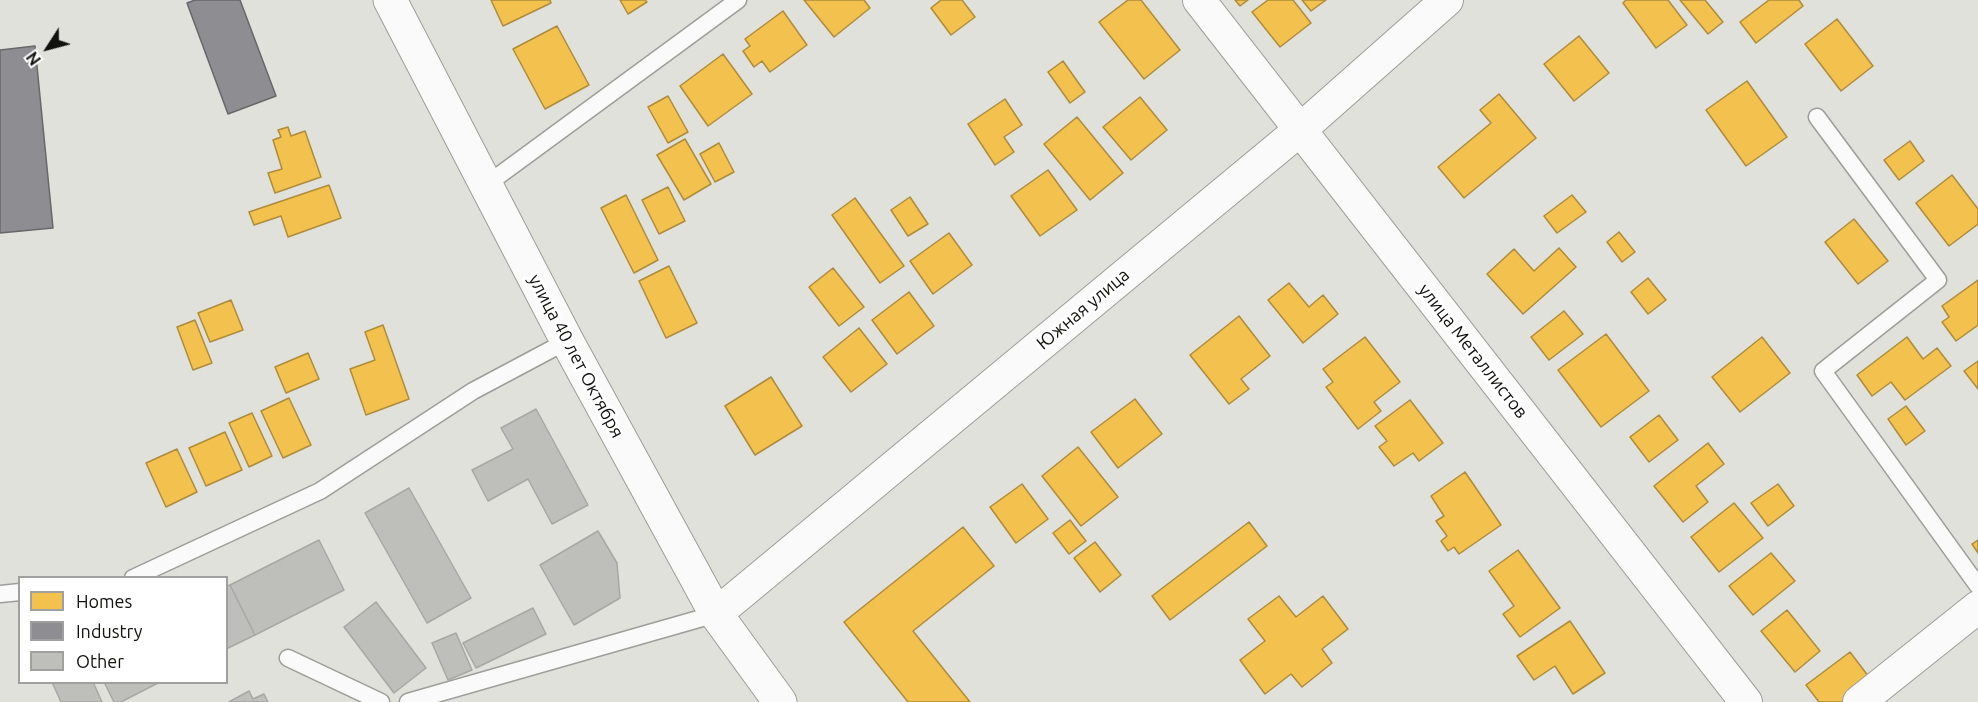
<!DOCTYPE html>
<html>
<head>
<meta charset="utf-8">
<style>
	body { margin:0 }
	#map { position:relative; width:1978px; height:702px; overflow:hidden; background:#e0e1db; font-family:Ubuntu,sans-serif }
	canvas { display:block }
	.legend { position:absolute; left:18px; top:576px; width:210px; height:108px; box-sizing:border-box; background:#fff; border:2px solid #a0a09f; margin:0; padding:8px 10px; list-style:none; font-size:18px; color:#11120e }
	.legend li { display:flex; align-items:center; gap:12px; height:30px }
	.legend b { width:30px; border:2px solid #a0a09f }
	.north { position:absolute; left:18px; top:18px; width:60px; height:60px; -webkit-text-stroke:4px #fff; paint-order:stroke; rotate:234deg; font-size:16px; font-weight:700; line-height:24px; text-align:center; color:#11120e }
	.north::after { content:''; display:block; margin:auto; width:21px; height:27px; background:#11120e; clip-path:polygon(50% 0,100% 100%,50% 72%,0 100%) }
</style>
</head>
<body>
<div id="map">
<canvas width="1978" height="702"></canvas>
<ul class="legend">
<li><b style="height:16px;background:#f2c14e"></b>Homes</li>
<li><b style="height:16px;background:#8d8d92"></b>Industry</li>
<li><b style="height:16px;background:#bebfbb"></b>Other</li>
</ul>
<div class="north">N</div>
</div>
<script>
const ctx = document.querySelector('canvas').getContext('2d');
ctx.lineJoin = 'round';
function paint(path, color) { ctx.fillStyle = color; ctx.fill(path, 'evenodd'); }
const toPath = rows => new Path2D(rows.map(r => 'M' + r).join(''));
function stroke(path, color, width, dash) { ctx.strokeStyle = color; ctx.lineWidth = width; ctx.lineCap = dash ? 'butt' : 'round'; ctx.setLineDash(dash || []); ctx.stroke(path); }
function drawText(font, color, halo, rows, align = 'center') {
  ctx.font = font + ' Ubuntu,sans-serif'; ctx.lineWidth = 6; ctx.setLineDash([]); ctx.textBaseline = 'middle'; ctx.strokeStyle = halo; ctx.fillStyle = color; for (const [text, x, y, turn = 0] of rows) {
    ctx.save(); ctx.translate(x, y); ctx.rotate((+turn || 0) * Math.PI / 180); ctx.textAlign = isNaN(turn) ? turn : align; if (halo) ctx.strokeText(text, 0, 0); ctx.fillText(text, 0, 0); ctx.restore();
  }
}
const homes = toPath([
	[491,0,550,0,551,3,503,26,491,0],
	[620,0,645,0,647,2,628,14,620,0],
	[804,0,864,0,870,8,834,37,804,0],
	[941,0,962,0,975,17,951,35,931,8,941,0],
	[1128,0,1141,0,1180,50,1144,79,1099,22,1128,0],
	[1235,0,1248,0,1240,6,1235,0],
	[1268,0,1293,0,1311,23,1280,47,1252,12,1268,0],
	[1302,0,1326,0,1311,11,1302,0],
	[1626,0,1668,0,1687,25,1656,48,1623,3,1626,0],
	[1680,0,1705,0,1723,22,1708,34,1680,0],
	[1769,0,1799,0,1803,6,1756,43,1740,22,1769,0],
	[783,11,807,45,770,72,762,61,754,67,743,51,750,46,745,39,783,11],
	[1837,19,1873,66,1841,91,1805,44,1837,19],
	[557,26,589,85,545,109,513,49,557,26],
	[1579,36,1609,73,1574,101,1544,64,1579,36],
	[723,54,752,94,708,126,680,86,723,54],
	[1063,61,1085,92,1070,103,1048,72,1063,61],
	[1747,81,1787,137,1746,166,1706,110,1747,81],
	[1499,94,1536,138,1464,198,1438,167,1491,123,1480,110,1499,94],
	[668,96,688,132,668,143,648,107,668,96],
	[1140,97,1167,130,1131,160,1103,127,1140,97],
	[1005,99,1022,125,1004,137,1014,152,995,165,968,124,1005,99],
	[1077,117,1123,173,1090,200,1044,144,1077,117],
	[288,127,291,136,305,131,321,177,275,193,268,173,282,169,273,140,281,137,278,130,288,127],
	[685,139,711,184,684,200,657,155,685,139],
	[1910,141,1924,161,1899,180,1884,160,1910,141],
	[719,143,734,172,715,182,700,154,719,143],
	[1048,170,1077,210,1040,236,1011,196,1048,170],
	[1952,175,1978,209,1978,224,1949,246,1916,203,1952,175],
	[329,185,341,218,288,237,281,216,254,225,249,212,329,185],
	[668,187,685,221,659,234,642,200,668,187],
	[626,195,658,260,634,273,601,208,626,195],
	[1572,195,1586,212,1557,233,1544,216,1572,195],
	[910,197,928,224,908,236,891,210,910,197],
	[855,198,904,266,880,283,832,215,855,198],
	[1854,219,1888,261,1858,284,1825,242,1854,219],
	[1619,232,1635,252,1622,262,1607,242,1619,232],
	[949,233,972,265,933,294,910,261,949,233],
	[1559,248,1576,267,1523,314,1487,274,1514,249,1534,271,1559,248],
	[669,266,697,323,666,338,639,281,669,266],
	[833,268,864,307,839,326,809,287,833,268],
	[1648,278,1666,300,1648,314,1631,292,1648,278],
	[1978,280,1978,325,1956,341,1942,322,1949,317,1942,306,1978,280],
	[1289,283,1309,307,1323,295,1338,314,1303,343,1268,300,1289,283],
	[909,292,934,326,897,354,872,320,909,292],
	[231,300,243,330,210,342,198,313,231,300],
	[1564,311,1583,334,1549,360,1531,337,1564,311],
	[1239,316,1270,356,1241,379,1249,389,1229,404,1190,355,1239,316],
	[195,320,212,363,193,370,177,327,195,320],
	[383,325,409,399,366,415,350,369,375,360,365,332,383,325],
	[859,328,887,364,851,392,823,357,859,328],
	[1606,334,1649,391,1601,427,1558,370,1606,334],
	[1365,337,1400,382,1374,402,1381,411,1358,429,1326,387,1333,382,1323,369,1365,337],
	[1762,337,1790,373,1740,412,1712,377,1762,337],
	[1907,337,1923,359,1937,348,1951,366,1905,400,1891,382,1872,396,1857,375,1907,337],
	[308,353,319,379,286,393,275,367,308,353],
	[1978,361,1978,389,1964,371,1978,361],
	[771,377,802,426,755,455,725,406,771,377],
	[289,398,311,445,283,458,261,411,289,398],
	[1135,399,1162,434,1118,468,1091,432,1135,399],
	[1410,400,1443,443,1419,461,1413,453,1394,466,1379,447,1387,441,1375,426,1410,400],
	[1906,406,1925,431,1906,445,1888,419,1906,406],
	[252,413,272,456,249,467,229,423,252,413],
	[1659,415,1678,440,1649,462,1630,437,1659,415],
	[225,432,242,470,206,486,189,448,225,432],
	[1708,443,1724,464,1696,486,1708,502,1683,522,1654,486,1708,443],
	[1078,447,1118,497,1081,526,1042,476,1078,447],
	[177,449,197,492,166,507,146,463,177,449],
	[1465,472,1501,525,1459,554,1454,547,1448,551,1441,541,1447,536,1436,521,1444,516,1431,496,1465,472],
	[1022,484,1048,519,1016,543,990,507,1022,484],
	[1778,484,1794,506,1768,526,1751,503,1778,484],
	[1734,503,1763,538,1719,572,1691,537,1734,503],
	[1070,520,1086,541,1069,554,1053,533,1070,520],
	[1249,522,1267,546,1170,620,1152,596,1249,522],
	[963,527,994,566,913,631,970,702,908,702,844,622,963,527],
	[1978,540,1978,553,1972,544,1978,540],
	[1095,542,1121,575,1100,592,1074,558,1095,542],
	[1518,550,1560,608,1520,637,1503,614,1514,606,1489,571,1518,550],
	[1771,553,1795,581,1753,615,1729,586,1771,553],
	[1279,596,1296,617,1323,596,1348,629,1322,649,1332,663,1302,687,1291,674,1265,694,1240,660,1265,641,1248,619,1279,596],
	[1787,610,1820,651,1795,672,1761,631,1787,610],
	[1570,621,1605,673,1573,694,1555,666,1534,680,1517,656,1570,621],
	[1850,652,1872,681,1844,702,1819,702,1806,685,1850,652]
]);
paint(homes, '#f2c14e');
stroke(homes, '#ae8c3b', 1.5);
const industry = toPath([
	[195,0,240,0,276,96,228,114,187,3,195,0],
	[35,46,53,228,0,233,0,50,35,46]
]);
paint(industry, '#8d8d92');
stroke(industry, '#68686a', 1.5);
const building = toPath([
	[536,409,588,505,552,524,528,479,488,501,472,470,513,449,501,428,536,409],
	[409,488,471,598,427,623,365,513,409,488],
	[598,531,617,563,620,598,574,625,540,565,598,531],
	[319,540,344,590,255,635,230,585,319,540],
	[230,585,255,635,226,649,226,586,230,585],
	[376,602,426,668,394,693,344,627,376,602],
	[533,608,546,634,476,668,463,643,533,608],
	[456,633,472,670,448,680,432,643,456,633],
	[52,682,93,682,102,702,61,702,52,682],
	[104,682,160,682,121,702,114,702,104,682],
	[249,691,253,699,264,694,268,702,229,702,249,691]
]);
paint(building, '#bebfbb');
stroke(building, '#a7a8a3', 1.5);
const lane = toPath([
	[1817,117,1938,280,1823,371,1978,586],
	[486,185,738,0],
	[133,578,320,491,473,391,567,341],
	[0,594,20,592],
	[288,658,381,702],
	[408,702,716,614]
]);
const street = toPath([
	[1199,0,1746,702],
	[716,614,1301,129,1447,0],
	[1859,702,1978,607]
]);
const secondary = toPath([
	[390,0,567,341,716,614,780,702]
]);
stroke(lane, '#9d9e9a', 19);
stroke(street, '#9d9e9a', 34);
stroke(secondary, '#9d9e9a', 35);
stroke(lane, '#fafafa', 16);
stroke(street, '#fafafa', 32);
stroke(secondary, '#fafafa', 33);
drawText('18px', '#11120e', '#fff', [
	["Южная улица",1083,309,-40],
	["улица Металлистов",1473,351,52],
	["улица 40 лет Октября",576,356,62]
]);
</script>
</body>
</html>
